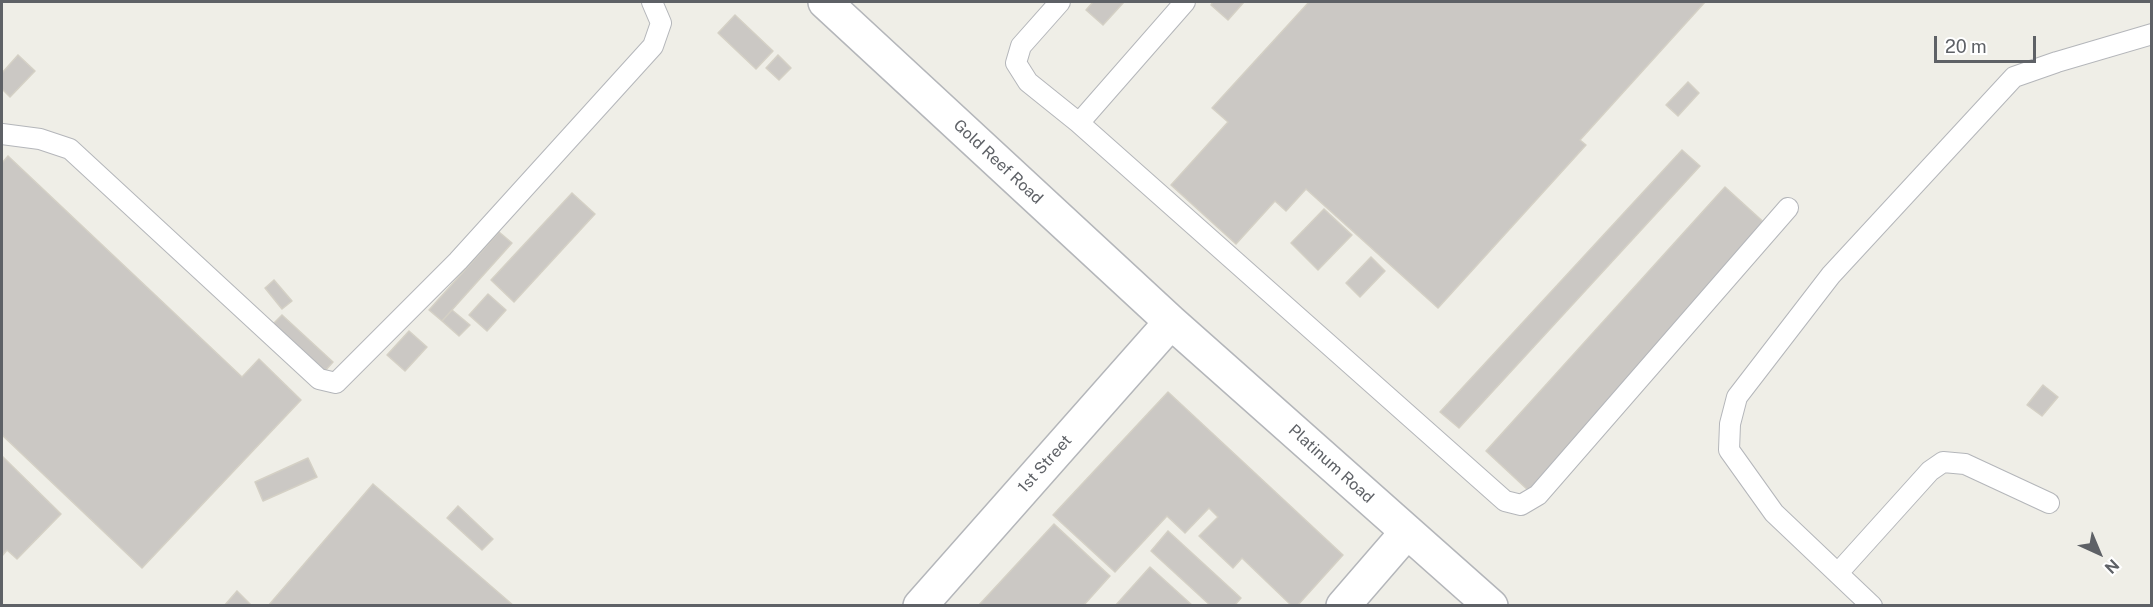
<!DOCTYPE html>
<html>
<head>
<meta charset="utf-8">
<style>
	body { margin:0 }
	#map { position:relative; width:2153px; height:607px; overflow:hidden; background:#efeee7; font-family:"Public Sans",sans-serif }
	canvas { display:block }
	.frame { position:absolute; inset:0; border:3px solid #5e6166; pointer-events:none }
	.north { position:absolute; left:2069px; top:523px; width:60px; height:60px; -webkit-text-stroke:4px #fff; paint-order:stroke; rotate:136deg; font-size:16px; font-weight:700; line-height:24px; text-align:center; color:#5e6166 }
	.north::after { content:''; display:block; margin:auto; width:21px; height:27px; background:#5e6166; clip-path:polygon(50% 0,100% 100%,50% 72%,0 100%) }
	.scale { position:absolute; left:1934px; top:36px; width:102px; height:27px; box-sizing:border-box; border:3px solid #5e6166; border-top:0; padding-left:8px; font-size:18px; line-height:21px; white-space:nowrap; color:#5e6166; -webkit-text-stroke:4px #fff; paint-order:stroke }
</style>
</head>
<body>
<div id="map">
<canvas width="2153" height="607"></canvas>
<div class="frame"></div>
<div class="north">N</div>
<div class="scale">20 m</div>
</div>
<script>
const ctx = document.querySelector('canvas').getContext('2d');
ctx.lineJoin = 'round';
function paint(path, color) { ctx.fillStyle = color; ctx.fill(path, 'evenodd'); }
const toPath = rows => new Path2D(rows.map(r => 'M' + r).join(''));
function stroke(path, color, width, dash) { ctx.strokeStyle = color; ctx.lineWidth = width; ctx.lineCap = dash ? 'butt' : 'round'; ctx.setLineDash(dash || []); ctx.stroke(path); }
function drawText(font, color, halo, rows, align = 'center') {
  ctx.font = font + ' "Public Sans",sans-serif'; ctx.lineWidth = 6; ctx.setLineDash([]); ctx.textBaseline = 'middle'; ctx.strokeStyle = halo; ctx.fillStyle = color; for (const [text, x, y, turn = 0] of rows) {
    ctx.save(); ctx.translate(x, y); ctx.rotate((+turn || 0) * Math.PI / 180); ctx.textAlign = isNaN(turn) ? turn : align; if (halo) ctx.strokeText(text, 0, 0); ctx.fillText(text, 0, 0); ctx.restore();
  }
}
const building = toPath([
	[1093,2,1124,2,1103,25,1086,10,1093,2],
	[1213,2,1244,2,1228,20,1211,5,1213,2],
	[1309,2,1705,2,1580,140,1586,145,1438,308,1306,189,1286,211,1275,201,1236,244,1171,185,1228,122,1212,108,1309,2],
	[735,15,773,51,756,69,718,33,735,15],
	[18,55,35,71,10,97,2,89,2,73,18,55],
	[778,55,791,68,779,80,766,68,778,55],
	[1688,82,1699,93,1678,116,1666,105,1688,82],
	[1682,150,1700,166,1459,428,1440,412,1682,150],
	[8,156,242,377,259,359,301,400,142,568,2,435,2,163,8,156],
	[1725,187,1769,227,1529,491,1486,451,1725,187],
	[572,193,595,214,514,302,491,280,572,193],
	[1324,209,1352,235,1318,270,1291,243,1324,209],
	[499,232,512,243,442,321,429,310,499,232],
	[1371,257,1385,271,1360,297,1346,283,1371,257],
	[274,280,292,301,282,309,265,288,274,280],
	[488,294,506,310,487,331,469,315,488,294],
	[452,310,470,325,459,336,442,321,452,310],
	[282,315,333,362,324,372,272,325,282,315],
	[409,331,427,347,405,371,387,355,409,331],
	[2043,385,2058,397,2042,416,2027,405,2043,385],
	[1168,392,1343,555,1297,606,1292,606,1242,558,1233,568,1199,536,1218,517,1209,508,1185,533,1167,516,1115,572,1053,515,1168,392],
	[2,456,61,514,17,559,7,550,2,556,2,456],
	[308,458,317,477,263,501,255,482,308,458],
	[373,484,514,606,268,606,373,484],
	[458,506,493,539,482,550,447,518,458,506],
	[1054,524,1110,576,1083,606,978,606,1054,524],
	[1168,531,1241,598,1234,606,1211,606,1151,551,1168,531],
	[1150,567,1193,606,1115,606,1150,567],
	[237,591,252,606,224,606,237,591]
]);
paint(building, '#cbc8c4');
stroke(building, '#d4d0c5', 1.5);
const service = toPath([
	[1060,2,1021,46,1016,63,1028,82,1079,123,1505,501,1521,505,1538,495,1788,208],
	[1079,123,1185,2],
	[2,134,40,139,70,149,319,379,336,383,458,261,653,46,661,23,652,2],
	[1838,573,1930,471,1943,462,1965,464,2049,503],
	[1872,606,1774,513,1729,450,1730,424,1737,397,1831,275,2014,77,2057,62,2152,34]
]);
const minor = toPath([
	[825,2,1171,322,1491,606],
	[920,606,1171,322],
	[1343,606,1407,532]
]);
stroke(service, '#b4b6ba', 22);
stroke(minor, '#b4b6ba', 36);
stroke(service, '#fff', 20);
stroke(minor, '#fff', 33);
drawText('16px', '#5e6166', '#fff', [
	["Gold Reef Road",998,162,43],
	["1st Street",1045,464,-48],
	["Platinum Road",1331,464,42]
]);
</script>
</body>
</html>
